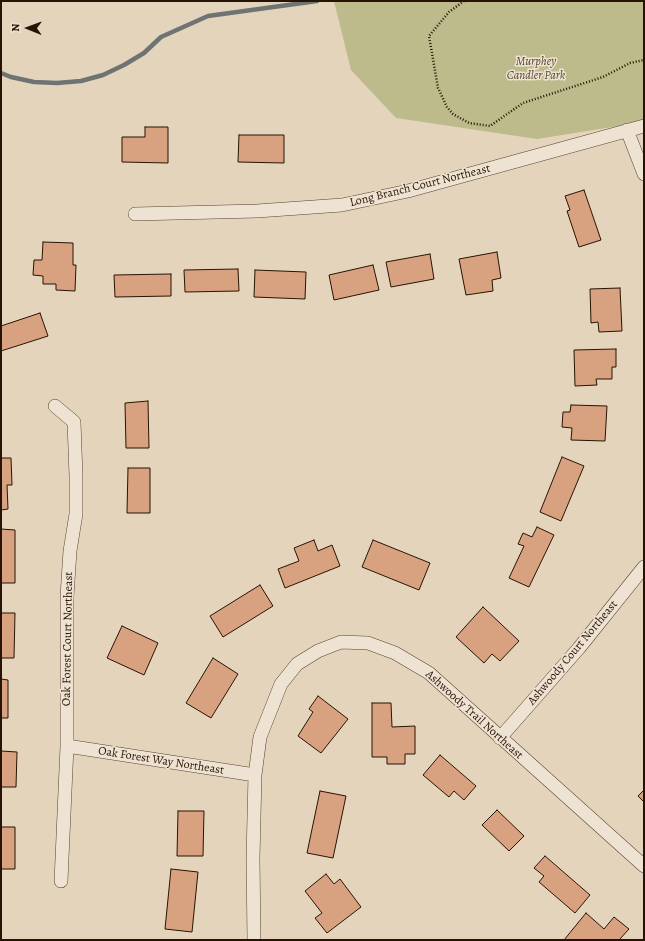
<!DOCTYPE html>
<html>
<head>
<meta charset="utf-8">
<style>
	body { margin:0 }
	#map { position:relative; width:645px; height:941px; overflow:hidden; background:#e5d4bc; font-family:Alegreya,serif }
	canvas { display:block }
	.frame { position:absolute; inset:0; border:2px solid #271303; pointer-events:none }
	.north { position:absolute; left:8px; top:8px; width:40px; height:40px; -webkit-text-stroke:3px #eee3d3; paint-order:stroke; rotate:271deg; font-size:11px; font-weight:700; line-height:16px; text-align:center; color:#271303 }
	.north::after { content:''; display:block; margin:auto; width:14px; height:18px; background:#271303; clip-path:polygon(50% 0,100% 100%,50% 72%,0 100%) }
</style>
</head>
<body>
<div id="map">
<canvas width="645" height="941"></canvas>
<div class="frame"></div>
<div class="north">N</div>
</div>
<script>
const ctx = document.querySelector('canvas').getContext('2d');
ctx.lineJoin = 'round';
function paint(path, color) { ctx.fillStyle = color; ctx.fill(path, 'evenodd'); }
const toPath = rows => new Path2D(rows.map(r => 'M' + r).join(''));
function stroke(path, color, width, dash) { ctx.strokeStyle = color; ctx.lineWidth = width; ctx.lineCap = dash ? 'butt' : 'round'; ctx.setLineDash(dash || []); ctx.stroke(path); }
function drawText(font, color, halo, rows, align = 'center') {
  ctx.font = font + ' Alegreya,serif'; ctx.lineWidth = 3; ctx.setLineDash([]); ctx.textBaseline = 'middle'; ctx.strokeStyle = halo; ctx.fillStyle = color; for (const [text, x, y, turn = 0] of rows) {
    ctx.save(); ctx.translate(x, y); ctx.rotate((+turn || 0) * Math.PI / 180); ctx.textAlign = isNaN(turn) ? turn : align; if (halo) ctx.strokeText(text, 0, 0); ctx.fillText(text, 0, 0); ctx.restore();
  }
}
paint(toPath([
	[334,1,644,1,644,122,537,139,396,118,351,70]
]), '#bdba8b');
stroke(toPath([
	[1,73,11,77,34,82,57,83,81,81,103,75,124,65,144,53,161,37,208,16,317,1]
]), '#6d7472', 4.5);
const building = toPath([
	[145,127,168,127,168,163,122,162,122,137,145,137,145,127],
	[239,135,284,135,284,163,238,162,239,135],
	[584,190,601,240,579,247,567,211,570,210,565,196,584,190],
	[43,242,73,243,73,265,76,265,75,291,56,290,56,284,43,284,43,276,33,275,34,260,42,260,43,242],
	[497,252,501,278,492,280,493,291,466,295,459,259,497,252],
	[430,254,434,279,391,287,386,262,430,254],
	[373,265,379,290,334,300,329,275,373,265],
	[238,269,239,291,185,292,184,270,238,269],
	[255,270,306,272,305,299,254,297,255,270],
	[171,274,171,296,115,297,114,275,171,274],
	[620,288,622,331,599,332,598,322,591,323,590,289,620,288],
	[40,313,48,336,1,351,1,326,40,313],
	[616,349,616,367,612,367,612,379,596,379,597,385,575,386,574,350,616,349],
	[148,401,149,448,126,448,125,403,148,401],
	[571,405,607,406,605,441,571,440,572,428,562,427,563,412,570,412,571,405],
	[562,457,584,466,561,521,540,512,562,457],
	[1,458,11,458,12,485,7,485,8,509,1,510,1,458],
	[128,468,150,468,150,513,127,513,128,468],
	[537,527,554,535,529,587,509,578,524,546,518,544,523,533,532,537,537,527],
	[1,529,15,530,15,583,1,583,1,529],
	[314,540,318,551,332,545,340,566,285,588,278,569,299,561,294,548,314,540],
	[373,540,430,563,419,590,362,567,373,540],
	[260,585,273,606,223,637,210,616,260,585],
	[483,607,519,641,500,661,492,654,484,663,456,637,483,607],
	[1,613,15,613,14,658,1,658,1,613],
	[122,626,158,643,144,675,107,658,122,626],
	[213,658,238,674,211,718,186,703,213,658],
	[1,679,8,680,8,718,1,718,1,679],
	[318,696,348,719,321,753,298,736,313,712,309,709,318,696],
	[372,703,391,703,392,727,415,726,415,754,405,754,405,764,387,764,387,757,372,757,372,703],
	[1,751,17,752,16,787,1,787,1,751],
	[440,755,476,786,464,800,454,791,449,797,423,775,440,755],
	[644,790,644,802,638,796,644,790],
	[320,791,346,796,333,858,307,853,320,791],
	[497,810,524,836,509,851,482,825,497,810],
	[178,811,204,811,203,856,177,856,178,811],
	[1,827,15,827,15,869,1,869,1,827],
	[545,856,590,895,575,913,539,882,544,876,534,868,545,856],
	[171,869,198,872,192,932,165,929,171,869],
	[326,874,334,884,340,879,361,907,327,933,315,918,322,913,305,891,326,874],
	[586,913,604,929,614,917,629,929,619,940,564,940,586,913]
]);
paint(building, '#d8a281');
stroke(building, '#271303', 1);
const street = toPath([
	[627,130,644,174],
	[135,214,257,211,342,205,408,191,644,126],
	[55,406,74,422,76,476,76,514,70,551,67,596,67,746,61,881],
	[500,738,579,648,644,567],
	[67,746,255,775],
	[254,940,253,858,255,775,260,737,281,684,297,664,318,651,341,642,368,643,395,653,429,673,644,866]
]);
stroke(street, '#564331', 14);
stroke(toPath([
	[464,1,449,12,429,36,438,88,447,107,453,114,469,123,490,126,523,103,603,77,630,63,644,60]
]), '#271303', 2.5, [1, 2]);
stroke(street, '#eee3d3', 13);
drawText('italic 12px', '#54452c', '#eee3d3', [
	["Murphey",536,62],
	["Candler Park",536,76]
]);
drawText('12px', '#271303', '#eee3d3', [
	["Long Branch Court Northeast",420,186,-14],
	["Oak Forest Court Northeast",68,639,-89],
	["Ashwoody Court Northeast",573,653,-50],
	["Ashwoody Trail Northeast",474,715,42],
	["Oak Forest Way Northeast",161,761,9]
]);
</script>
</body>
</html>
